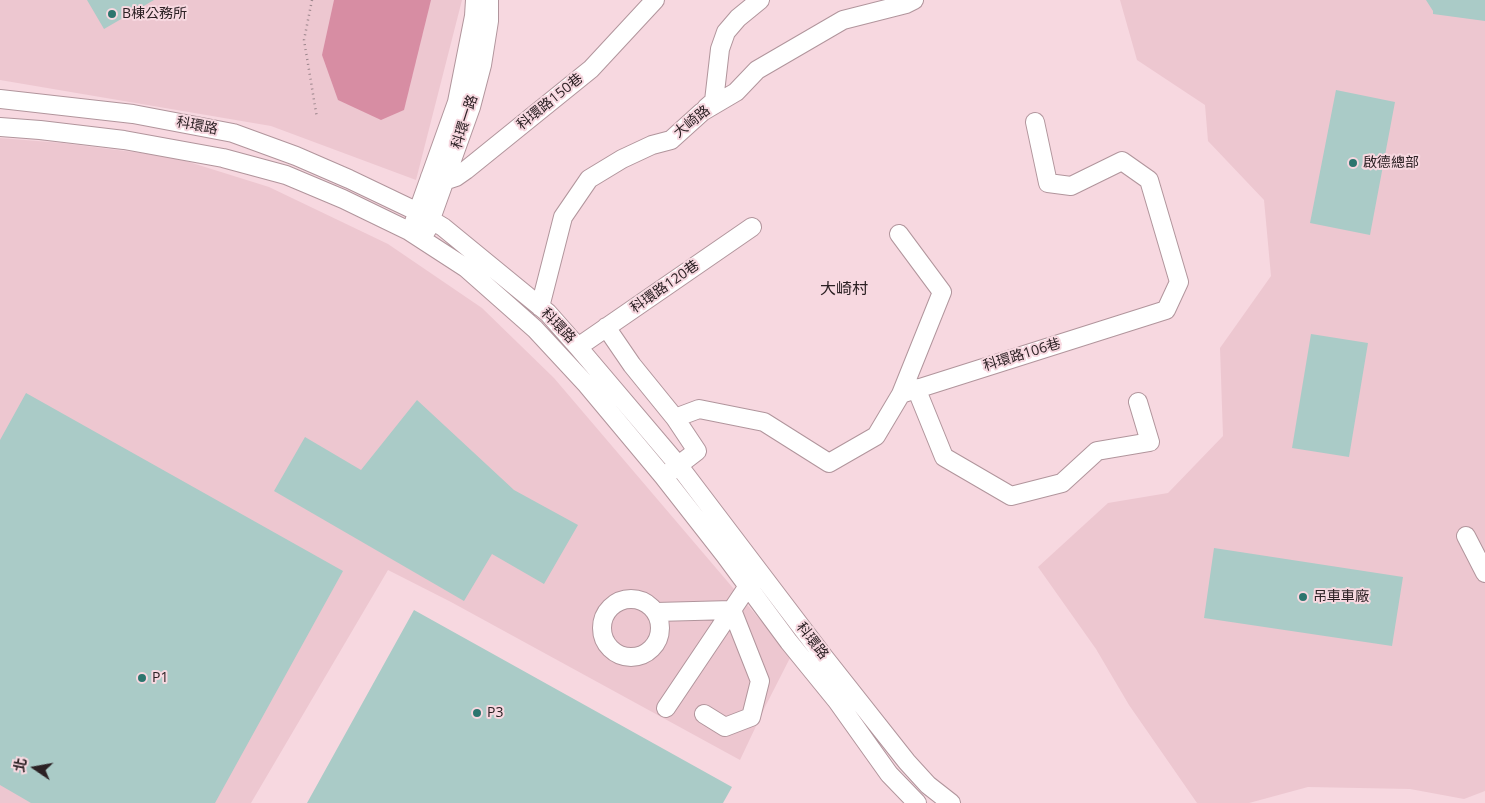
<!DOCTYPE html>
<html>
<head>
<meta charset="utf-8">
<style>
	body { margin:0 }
	#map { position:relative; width:1485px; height:803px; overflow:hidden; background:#f7d8e0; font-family:"Open Sans","Noto Sans TC",sans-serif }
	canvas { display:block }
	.north { position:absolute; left:10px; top:743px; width:50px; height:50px; -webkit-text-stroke:4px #f7d8e0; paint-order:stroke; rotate:282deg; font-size:14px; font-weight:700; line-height:20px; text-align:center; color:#2c2124 }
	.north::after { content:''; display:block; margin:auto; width:18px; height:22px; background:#2c2124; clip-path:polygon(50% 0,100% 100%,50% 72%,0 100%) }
</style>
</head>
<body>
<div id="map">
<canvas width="1485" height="803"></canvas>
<div class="north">北</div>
</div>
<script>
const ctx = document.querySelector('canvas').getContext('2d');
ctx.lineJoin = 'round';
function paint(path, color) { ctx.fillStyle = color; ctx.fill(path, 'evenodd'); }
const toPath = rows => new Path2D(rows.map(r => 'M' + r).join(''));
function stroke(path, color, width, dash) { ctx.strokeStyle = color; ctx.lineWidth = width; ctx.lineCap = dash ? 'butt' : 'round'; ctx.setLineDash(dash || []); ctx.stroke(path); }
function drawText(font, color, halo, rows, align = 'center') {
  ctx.font = font + ' "Open Sans","Noto Sans TC",sans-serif'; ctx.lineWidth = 4; ctx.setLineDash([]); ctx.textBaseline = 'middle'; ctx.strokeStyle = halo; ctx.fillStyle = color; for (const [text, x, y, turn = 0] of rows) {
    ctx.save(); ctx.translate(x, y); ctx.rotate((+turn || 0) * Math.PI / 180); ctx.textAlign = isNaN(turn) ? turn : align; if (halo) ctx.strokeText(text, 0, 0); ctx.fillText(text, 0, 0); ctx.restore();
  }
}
paint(toPath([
	[0,0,462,0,416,180,271,126,0,80],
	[1120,0,1485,0,1485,791,1464,799,1410,789,1308,787,1249,803,1197,803,1129,705,1096,649,1038,567,1108,503,1168,493,1223,436,1220,348,1271,276,1264,200,1208,141,1205,105,1137,60],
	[0,138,62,143,173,157,269,187,388,244,482,308,554,378,791,656,766,705,740,760,451,602,388,570,251,803,0,803]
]), '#edc7d0');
paint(toPath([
	[334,0,431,0,404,110,381,120,338,100,322,55]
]), '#d78da3');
paint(toPath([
	[87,0,154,0,104,29],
	[1426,0,1485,0,1485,21,1433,14,1433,11],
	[1336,90,1395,102,1370,235,1310,223],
	[1311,334,1368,343,1349,457,1292,448],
	[26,393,343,571,215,803,31,803,0,785,0,440],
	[417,400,514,490,578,525,544,584,492,554,464,601,274,491,305,437,361,470],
	[1214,548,1403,577,1392,646,1204,618],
	[414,610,732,787,723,803,307,803]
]), '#aacbc7');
const minor = toPath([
	[0,99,133,114,233,133,296,156,349,179,418,212,443,227,548,313,578,347,679,466,824,657,907,762,928,785,951,803],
	[706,108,714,101,720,49,726,32,738,18,760,0],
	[0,127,40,130,124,140,223,158,286,175,343,199,409,231,466,268,535,329,587,385,663,476,724,554,789,642,837,701,889,774,917,803],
	[430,177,444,181,456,177,466,170,591,69,655,0],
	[414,222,457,102,474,16,475,0],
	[427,230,471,107,482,65,489,21,489,0],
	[899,234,942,292,901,394],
	[540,307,563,217,589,179,622,159,652,145,671,140,702,112,736,92,757,70,843,20,906,4,914,0],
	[606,327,632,365,675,418],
	[578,347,752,227],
	[916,388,944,457,1011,496,1062,483,1097,451,1150,442,1138,402],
	[671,471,697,451,675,418,699,409,764,422,829,463,876,436,901,394,1166,310,1179,282,1149,180,1122,161,1071,186,1048,183,1035,122],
	[1466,536,1485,573],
	'602 628a29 29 0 1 1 58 0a29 29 0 1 1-58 0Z',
	[656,612,732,610,760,681,751,717,725,727,704,714],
	[666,708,748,586,755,580]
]);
stroke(minor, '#b1959c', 20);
stroke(toPath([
	[312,0,304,40,317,118]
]), '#9c868c', 2.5, [1, 4]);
stroke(minor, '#fff', 18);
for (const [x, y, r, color] of [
	[112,14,5,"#2c756e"],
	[1353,163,5,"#2c756e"],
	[1303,597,5,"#2c756e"],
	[142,678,5,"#2c756e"],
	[477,713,5,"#2c756e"]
]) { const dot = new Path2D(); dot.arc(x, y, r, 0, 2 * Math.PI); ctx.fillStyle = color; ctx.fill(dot); stroke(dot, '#f7d8e0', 2); }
drawText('14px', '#2c2124', '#f7d8e0', [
	["B棟公務所",122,14],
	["啟德總部",1363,163],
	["吊車車廠",1313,597],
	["P1",152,678],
	["P3",487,713]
], 'left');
drawText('14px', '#2c2124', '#f7d8e0', [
	["科環路150巷",550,102,-39],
	["科環一路",465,122,-72],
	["大崎路",692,122,-39],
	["科環路",197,126,11],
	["科環路120巷",665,287,-35],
	["科環路",558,326,46],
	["科環路106巷",1022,355,-17],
	["科環路",812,641,52]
]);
drawText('16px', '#2c2124', '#f7d8e0', [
	["大崎村",844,289]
]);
</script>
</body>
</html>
